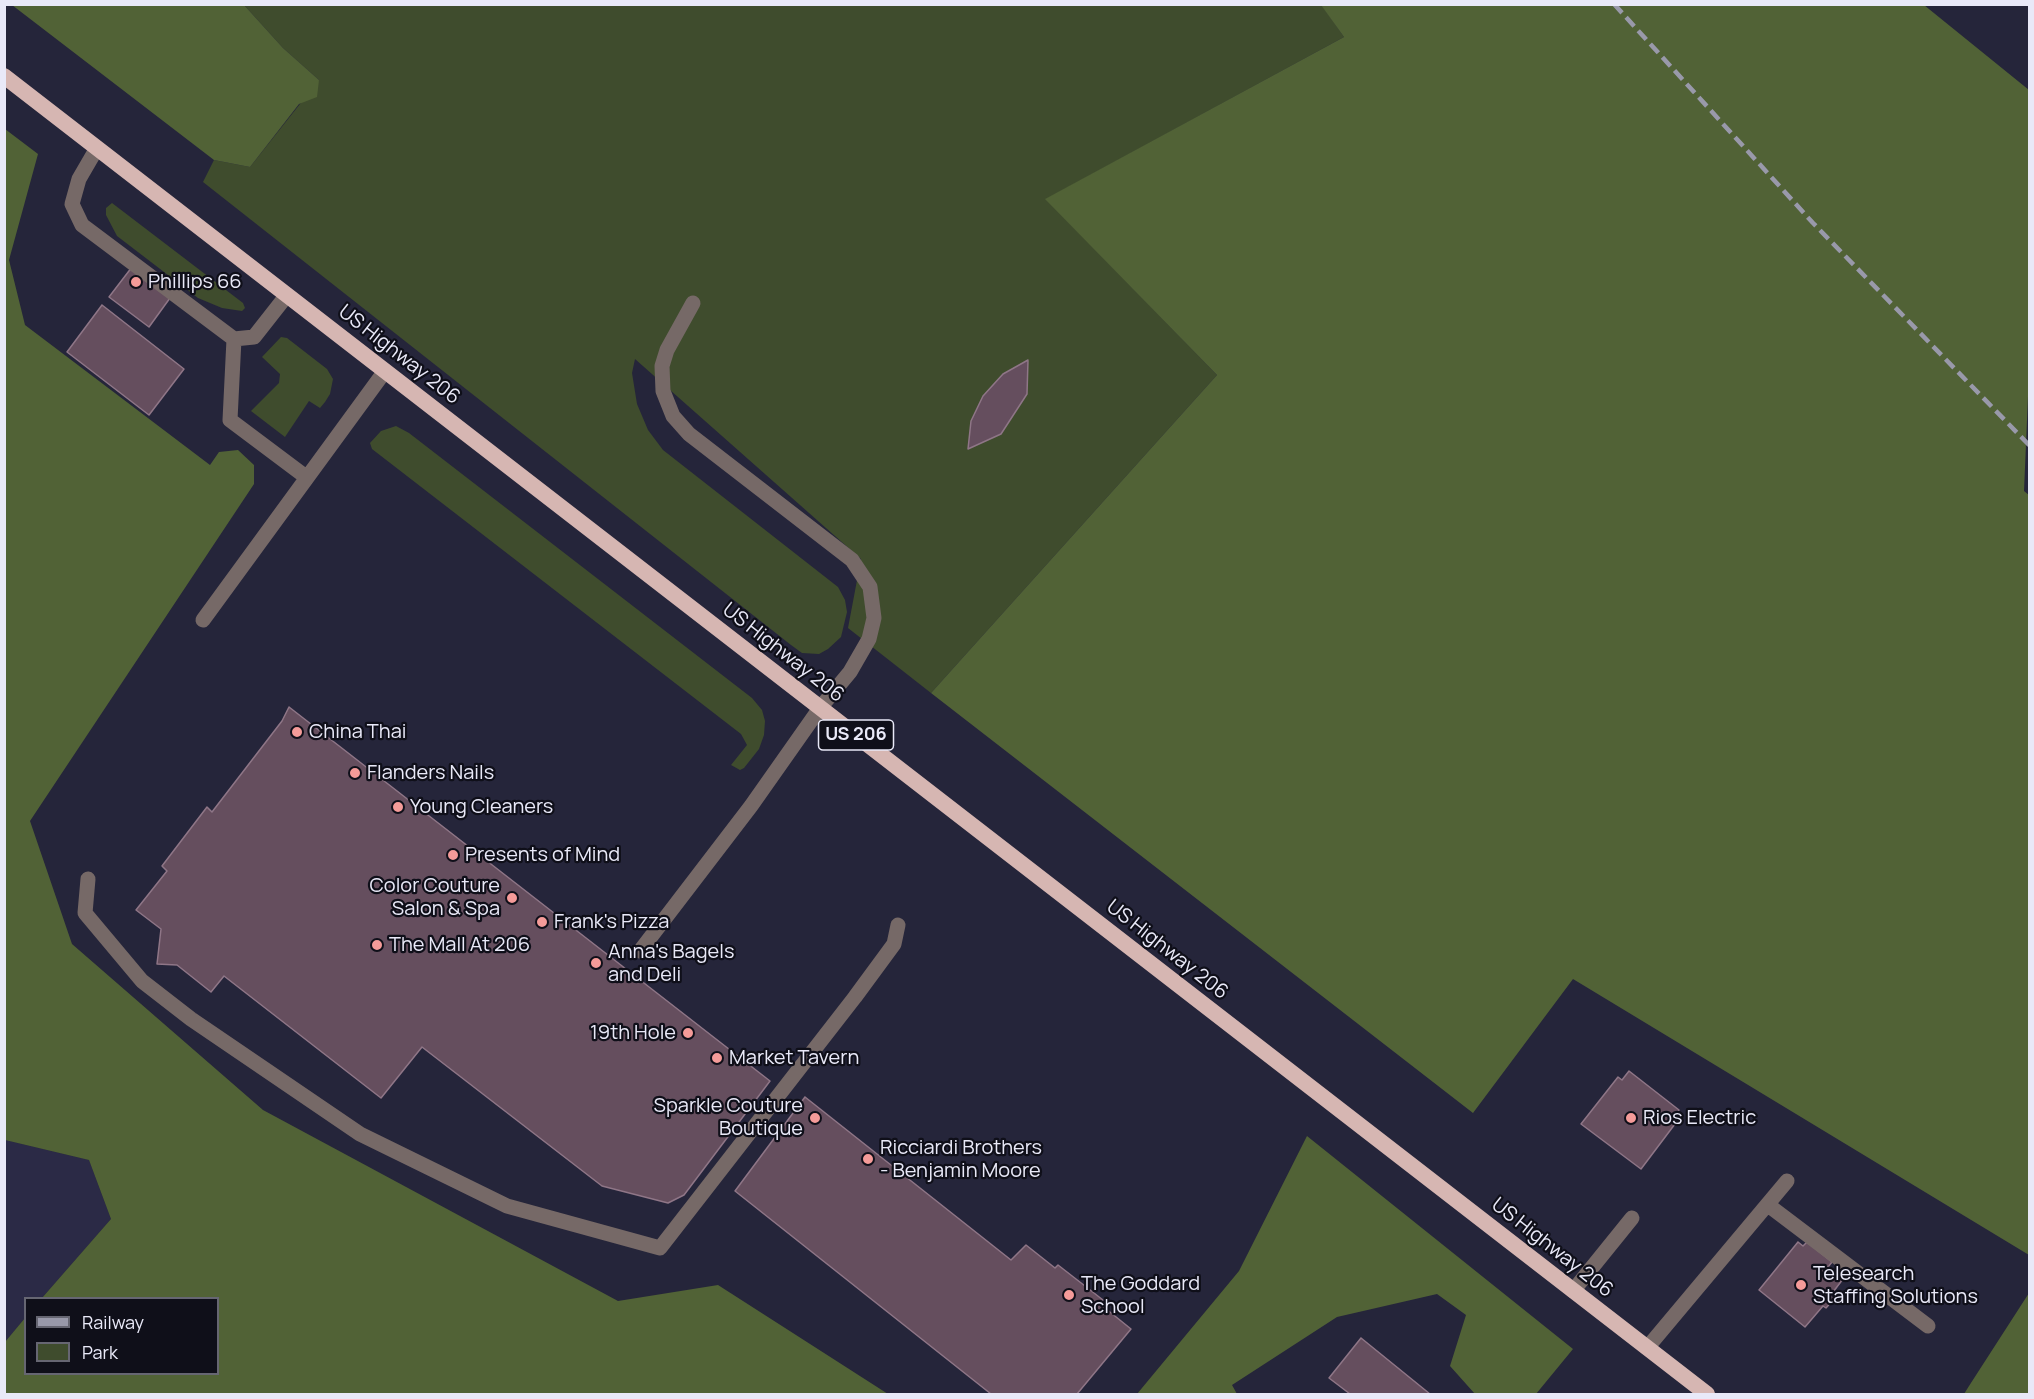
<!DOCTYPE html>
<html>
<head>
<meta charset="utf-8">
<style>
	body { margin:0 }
	#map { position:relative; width:2034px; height:1399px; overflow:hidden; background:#25253a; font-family:Manrope,sans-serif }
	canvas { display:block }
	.frame { position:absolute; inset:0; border:6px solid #e9e9f8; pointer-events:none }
	.legend { position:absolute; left:24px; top:1297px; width:195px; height:78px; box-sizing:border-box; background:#0f0f19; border:2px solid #666672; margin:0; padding:8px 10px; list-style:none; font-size:18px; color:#e9e9f8 }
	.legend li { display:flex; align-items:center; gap:12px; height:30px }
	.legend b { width:30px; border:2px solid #666672 }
</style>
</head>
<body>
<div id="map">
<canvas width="2034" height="1399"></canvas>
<div class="frame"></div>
<ul class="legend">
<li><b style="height:8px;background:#99a"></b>Railway</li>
<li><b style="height:16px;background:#3f4c2d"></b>Park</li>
</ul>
</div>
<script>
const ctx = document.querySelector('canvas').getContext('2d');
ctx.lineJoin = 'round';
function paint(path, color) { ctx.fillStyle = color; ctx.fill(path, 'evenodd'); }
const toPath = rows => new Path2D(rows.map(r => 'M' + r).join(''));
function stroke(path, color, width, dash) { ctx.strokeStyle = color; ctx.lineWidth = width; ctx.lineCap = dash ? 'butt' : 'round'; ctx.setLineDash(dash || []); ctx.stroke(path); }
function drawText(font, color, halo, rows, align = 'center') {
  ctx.font = font + ' Manrope,sans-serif'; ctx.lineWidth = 4.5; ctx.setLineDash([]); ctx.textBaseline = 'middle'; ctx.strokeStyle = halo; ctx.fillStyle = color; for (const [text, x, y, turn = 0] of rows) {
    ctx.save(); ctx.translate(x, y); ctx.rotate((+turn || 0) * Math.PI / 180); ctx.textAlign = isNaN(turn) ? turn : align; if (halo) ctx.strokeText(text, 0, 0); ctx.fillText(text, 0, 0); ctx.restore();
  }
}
paint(toPath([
	[5,1140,89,1160,111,1219,42,1298,26,1298,25,1318,5,1342]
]), '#2b2a46');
paint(toPath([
	[1321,4,1344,37,1046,199,1217,375,931,693,848,628,861,559,635,359,632,373,637,404,648,430,663,450,838,587,845,600,847,612,841,637,828,649,819,654,802,653,791,645,203,182,214,160,250,167,319,80,283,48,244,5],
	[112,203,243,303,245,308,242,311,222,308,198,298,117,236,106,215,106,208],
	[281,337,287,338,327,369,333,379,330,394,325,402,320,408,309,401,285,437,251,411,279,383,280,374,262,357],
	[396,426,409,433,752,698,762,710,765,721,764,735,759,749,744,768,740,770,731,765,747,745,741,734,372,449,370,443,381,431]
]), '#3f4c2d');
paint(toPath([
	[12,5,244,5,283,48,319,80,317,97,299,104,250,167,214,160],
	[1321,5,1924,5,2029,90,2030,349,2024,491,2030,496,2029,1255,1573,979,1473,1113,931,693,1217,375,1045,199,1344,37],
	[5,129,38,154,9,260,25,325,210,465,219,452,238,450,254,465,254,484,30,821,72,944,263,1110,618,1301,718,1285,888,1394,5,1394,5,1342,25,1318,26,1374,218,1374,218,1298,42,1298,111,1219,89,1160,5,1140],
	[1307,1136,1573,1349,1536,1394,1475,1394,1450,1366,1466,1315,1437,1294,1337,1317,1232,1385,1237,1394,1137,1394,1239,1271],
	[2029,1293,2029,1394,1964,1394,1969,1386]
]), '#516236');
const building = toPath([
	[132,267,170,298,149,327,109,297,132,267],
	[102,305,184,369,149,415,67,352,102,305],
	[1028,360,1027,394,1001,434,968,449,971,421,983,396,1003,374,1028,360],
	[289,707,770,1081,684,1195,668,1203,602,1186,422,1047,381,1098,224,976,211,992,177,965,157,964,161,929,136,910,167,871,162,866,207,807,212,812,282,721,289,707],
	[1629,1071,1679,1110,1674,1117,1678,1120,1641,1169,1581,1124,1618,1077,1622,1080,1629,1071],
	[805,1097,1011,1260,1026,1245,1055,1268,1058,1265,1103,1300,1100,1304,1131,1329,1077,1394,991,1394,735,1191,805,1097],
	[1798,1242,1803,1246,1807,1242,1832,1262,1828,1267,1843,1279,1830,1296,1834,1299,1826,1308,1823,1306,1805,1327,1759,1290,1798,1242],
	[1361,1338,1430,1394,1350,1394,1329,1378,1361,1338]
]);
paint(building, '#654e5e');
stroke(building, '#8f7687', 1.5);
stroke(toPath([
	[97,148,79,179,72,204,82,225,234,339,254,337,287,295],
	[234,339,230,420,306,477],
	[203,620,385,371],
	[88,879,85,913,142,981,191,1019,360,1134,507,1206,660,1248,855,997,894,944,898,925],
	[640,951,751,806,820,708,850,672,869,639,874,618,870,587,852,560,689,434,673,416,663,391,662,366,667,350,693,303],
	[1768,1205,1928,1326],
	[1573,1291,1632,1218],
	[1647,1348,1787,1181]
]), '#766967', 15);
stroke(toPath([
	[4,76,1707,1394]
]), '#d6b6b2', 16);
stroke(toPath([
	[1614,4,1813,223,2030,446]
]), '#99a', 4.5, [12, 6]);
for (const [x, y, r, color] of [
	[136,282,6,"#f59b99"],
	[297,732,6,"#f59b99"],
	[355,773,6,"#f59b99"],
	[398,807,6,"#f59b99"],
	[453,855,6,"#f59b99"],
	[512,898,6,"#f59b99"],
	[542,922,6,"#f59b99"],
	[377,945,6,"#f59b99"],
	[596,963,6,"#f59b99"],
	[688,1033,6,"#f59b99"],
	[717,1058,6,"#f59b99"],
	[815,1118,6,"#f59b99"],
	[1631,1118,6,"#f59b99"],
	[868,1159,6,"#f59b99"],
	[1801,1285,6,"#f59b99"],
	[1069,1295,6,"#f59b99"]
]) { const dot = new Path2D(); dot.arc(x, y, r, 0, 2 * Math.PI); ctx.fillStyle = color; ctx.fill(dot); stroke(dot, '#0f0f19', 2); }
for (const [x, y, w] of [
	[856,735,75]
]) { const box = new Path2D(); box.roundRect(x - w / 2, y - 15, w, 30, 4.5); ctx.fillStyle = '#0f0f19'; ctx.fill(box); stroke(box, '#e9e9f8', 1.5); }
drawText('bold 18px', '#e9e9f8', null, [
	["US 206",856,735]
]);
drawText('20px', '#e9e9f8', '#0f0f19', [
	["Phillips 66",148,282],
	["China Thai",309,732],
	["Flanders Nails",367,773],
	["Young Cleaners",410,807],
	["Presents of Mind",465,855],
	["Color Couture",500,886,"right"],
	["Salon & Spa",500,909,"right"],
	["Frank's Pizza",554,922],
	["The Mall At 206",389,945],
	["Anna's Bagels",608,952],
	["and Deli",608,975],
	["19th Hole",676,1033,"right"],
	["Market Tavern",729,1058],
	["Sparkle Couture",803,1106,"right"],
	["Boutique",803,1129,"right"],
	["Rios Electric",1643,1118],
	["Ricciardi Brothers",880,1148],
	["- Benjamin Moore",880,1171],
	["Telesearch",1813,1274],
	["Staffing Solutions",1813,1297],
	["The Goddard",1081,1284],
	["School",1081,1307]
], 'left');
drawText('20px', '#e9e9f8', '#0f0f19', [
	["US Highway 206",399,355,38],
	["US Highway 206",783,653,38],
	["US Highway 206",1167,950,38],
	["US Highway 206",1552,1248,38]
]);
</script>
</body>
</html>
